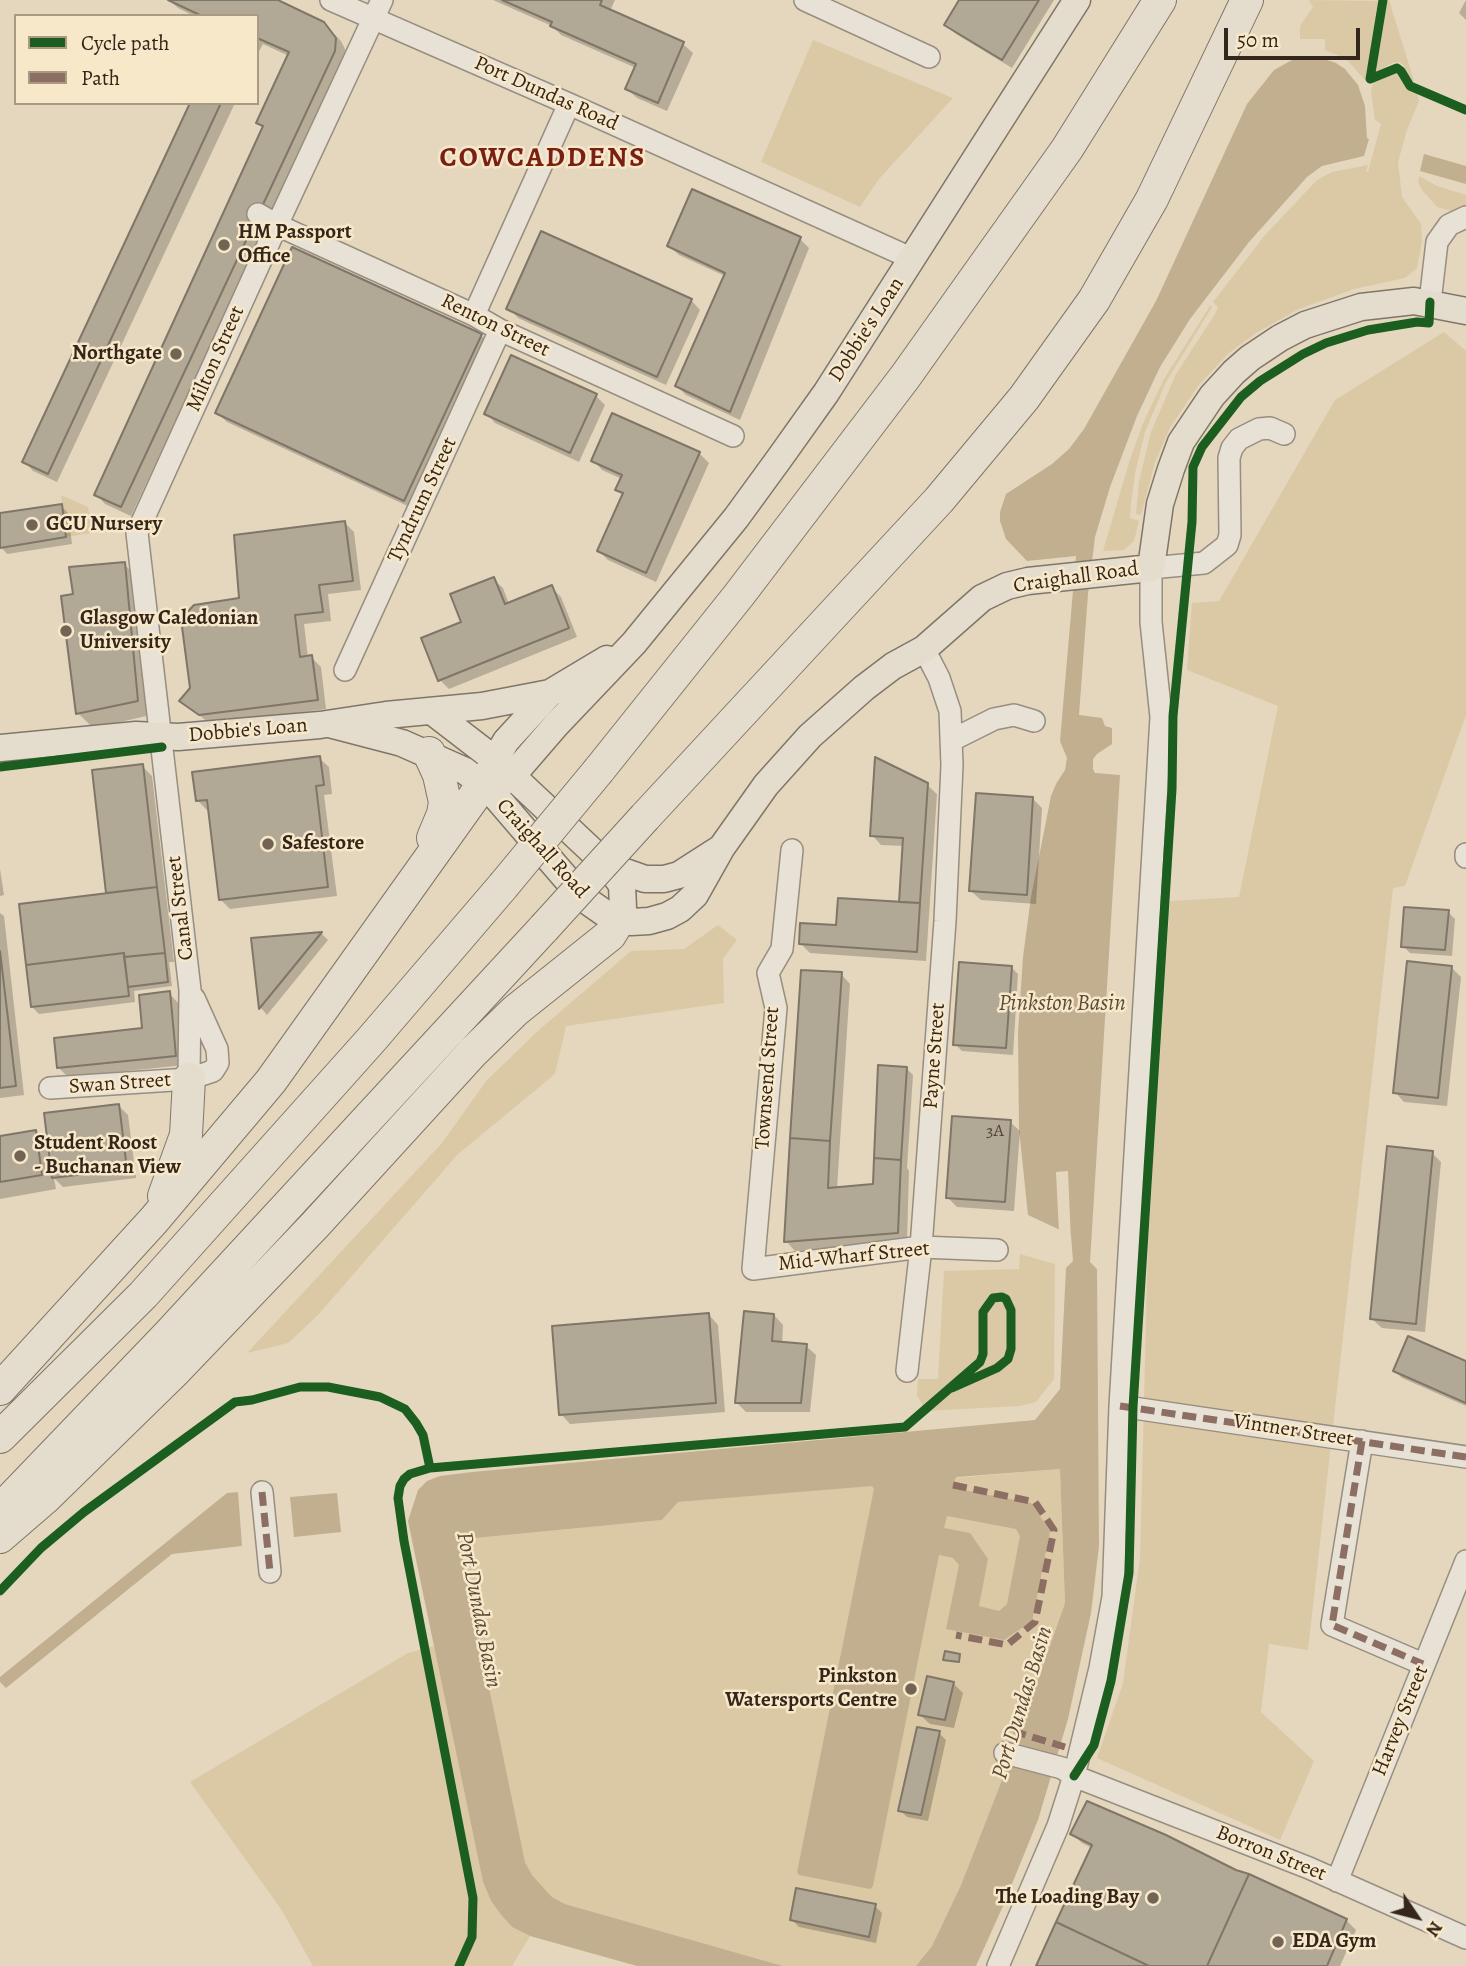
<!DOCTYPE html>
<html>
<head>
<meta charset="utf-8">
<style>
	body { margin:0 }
	#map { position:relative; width:1466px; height:1966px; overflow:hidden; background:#e4d7bd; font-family:Alegreya,serif }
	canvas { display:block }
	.legend { position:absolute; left:14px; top:14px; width:245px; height:91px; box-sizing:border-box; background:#f8e8ca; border:2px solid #aa9a84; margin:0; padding:9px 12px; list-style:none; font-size:21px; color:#35261b }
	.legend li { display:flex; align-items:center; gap:14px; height:35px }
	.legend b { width:35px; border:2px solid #aa9a84 }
	.north { position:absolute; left:1382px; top:1882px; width:70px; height:70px; -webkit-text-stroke:5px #f8e8ca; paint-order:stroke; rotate:125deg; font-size:19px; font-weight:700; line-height:28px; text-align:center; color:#35261b }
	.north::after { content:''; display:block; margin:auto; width:24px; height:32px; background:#35261b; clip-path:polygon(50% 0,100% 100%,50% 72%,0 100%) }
	.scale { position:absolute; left:1224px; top:28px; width:136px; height:32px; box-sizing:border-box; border:4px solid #35261b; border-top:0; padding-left:9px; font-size:21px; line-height:24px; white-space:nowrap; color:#35261b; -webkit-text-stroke:5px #f8e8ca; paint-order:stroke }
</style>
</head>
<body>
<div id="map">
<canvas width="1466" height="1966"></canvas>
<ul class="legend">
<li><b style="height:9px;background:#1b5e20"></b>Cycle path</li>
<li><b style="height:9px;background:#8d6e63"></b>Path</li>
</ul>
<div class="north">N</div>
<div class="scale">50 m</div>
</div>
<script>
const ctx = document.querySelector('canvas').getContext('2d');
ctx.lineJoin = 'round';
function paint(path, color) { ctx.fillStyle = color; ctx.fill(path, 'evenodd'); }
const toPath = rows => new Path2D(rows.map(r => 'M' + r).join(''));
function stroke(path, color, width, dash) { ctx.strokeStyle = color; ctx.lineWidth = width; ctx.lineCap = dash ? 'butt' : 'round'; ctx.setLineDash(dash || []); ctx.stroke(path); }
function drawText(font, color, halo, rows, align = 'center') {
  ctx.font = font + ' Alegreya,serif'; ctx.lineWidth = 5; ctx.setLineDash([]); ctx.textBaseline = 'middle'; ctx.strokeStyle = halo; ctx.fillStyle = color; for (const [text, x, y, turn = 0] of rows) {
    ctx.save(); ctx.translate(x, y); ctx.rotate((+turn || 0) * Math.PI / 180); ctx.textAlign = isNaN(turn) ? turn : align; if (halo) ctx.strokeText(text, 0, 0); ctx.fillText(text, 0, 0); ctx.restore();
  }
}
paint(toPath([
	[1309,0,1379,1,1380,6,1365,80,1346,59,1325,50,1325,39,1300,39,1300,26,1313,7],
	[1389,0,1414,81,1409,82,1404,65,1399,62,1392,63,1376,72,1374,70,1385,5],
	[813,40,953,98,879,179,860,207,761,162],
	[1392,73,1399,73,1405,85,1417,93,1419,101,1407,130,1398,162,1402,197,1421,224,1422,242,1417,268,1405,278,1354,289,1299,309,1256,333,1229,353,1198,386,1170,428,1155,462,1141,515,1136,514,1139,482,1151,432,1176,374,1215,314,1218,307,1213,302,1265,235,1317,180,1332,172,1368,165,1366,172,1368,172,1381,124,1375,120,1371,92,1373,82],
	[1419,176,1437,186,1466,195,1466,208,1451,211,1437,207,1422,190,1418,182],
	[1210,306,1212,307,1166,382,1145,432,1135,473,1131,504,1130,518,1139,521,1134,541,1124,550,1103,551,1130,459,1144,421,1164,379],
	[1444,332,1466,351,1466,715,1405,886,1393,888,1308,1650,1269,1644,1261,1712,1314,1761,1280,1840,1097,1758,1123,1683,1140,1558,1148,1242,1170,901,1239,897,1278,706,1187,670,1192,603,1219,601,1335,400],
	[61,495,88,507,92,533,66,537],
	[718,925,737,940,723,959,724,1003,566,1026,555,1074,457,1155,318,1315,288,1343,247,1353,442,1143,487,1080,540,1029,631,951,684,949],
	[1020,1254,1055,1264,1054,1379,1036,1402,1020,1406,926,1411,917,1395,918,1379,938,1379,944,1271,1019,1269],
	[1060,1469,1065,1603,1009,1762,961,1885,932,1946,916,1966,783,1966,565,1904,552,1897,532,1875,525,1862,461,1551,465,1539,662,1520,678,1502],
	[434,1646,483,1882,491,1901,502,1916,512,1927,530,1936,512,1966,313,1966,281,1909,190,1782,408,1653]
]), '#dbc9a6');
paint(toPath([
	[1308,57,1318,57,1336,63,1345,69,1358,85,1365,106,1367,138,1369,139,1364,156,1322,166,1307,177,1249,242,1190,319,1160,367,1137,416,1110,487,1095,537,1088,594,1079,715,1102,718,1105,726,1112,728,1112,744,1097,754,1093,759,1093,769,1095,773,1120,775,1090,1262,1097,1269,1099,1546,1091,1613,1068,1719,1038,1820,1003,1906,976,1966,916,1966,932,1946,961,1885,1009,1762,1065,1603,1060,1469,957,1477,955,1479,953,1488,1031,1503,1050,1531,1032,1621,1004,1640,946,1629,959,1565,953,1558,939,1555,873,1886,870,1889,799,1875,797,1872,874,1489,872,1486,678,1502,662,1520,465,1539,461,1551,525,1862,532,1875,552,1897,565,1904,783,1966,637,1966,530,1936,512,1927,502,1916,491,1901,483,1882,408,1521,418,1490,427,1481,440,1476,472,1472,1035,1420,1060,1389,1066,1268,1073,1261,1071,1235,1028,1215,1019,1129,1018,1033,1023,957,1031,897,1051,796,1056,784,1065,770,1067,758,1060,741,1076,556,1027,561,1006,539,1000,521,1000,512,1006,494,1052,464,1069,449,1084,429,1156,301,1247,104,1274,70,1292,60],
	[947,1516,1016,1529,1020,1536,1007,1604,999,1611,979,1606,988,1559,970,1533,944,1528],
	[1424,154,1466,166,1466,184,1420,171],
	[238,1492,242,1546,172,1554,6,1688,0,1682,0,1677,227,1493],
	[337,1493,341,1532,294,1537,290,1497]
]), '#c2af8f');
paint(toPath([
	[1068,1171,1071,1241,1068,1242,1068,1237,1059,1233,1056,1172]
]), '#e4d7bd');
paint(toPath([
	[169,0,274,0,323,23,341,41,345,49,344,61,131,516,105,504,96,494,264,128,258,122,289,56,263,44,257,55,257,16,194,16,178,8],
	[493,0,615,0,610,11,683,44,693,53,667,111,637,98,627,89,636,68,561,35,552,26],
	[961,0,1054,0,1012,68,956,34,946,25],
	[1466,0,1466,20,1459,13],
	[192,103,235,103,57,482,33,471,24,461],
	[800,239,809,248,740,420,686,395,677,386,725,276,679,255,669,246],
	[691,300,700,310,666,385,518,318,509,308],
	[481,335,490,345,414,509,227,422,217,413],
	[596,396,605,405,579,462,495,423,486,413],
	[699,453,709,463,656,582,608,560,599,551,623,496,617,489,622,479,602,470,593,460],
	[61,506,68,513,72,544,7,554,1,547,0,515],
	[345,523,354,532,361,590,328,594,331,621,304,624,308,658,311,657,321,667,326,709,210,724,182,701,192,689,240,600],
	[124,564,138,578,151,715,93,728,78,713],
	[493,579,503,588,509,604,551,587,561,597,577,637,449,689,440,680,464,623],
	[319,758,329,767,332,794,324,795,337,896,230,909,221,900,210,809,207,810,197,800],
	[142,766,152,776,174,962,169,962,172,986,134,991,135,1002,39,1014,32,1007,108,895,94,772],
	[927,785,937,794,926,961,810,953,801,944,837,927,901,904,905,846,881,845,872,835],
	[1033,799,1042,808,1036,904,981,900,971,891],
	[0,869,4,895,0,896],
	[1448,912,1455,919,1452,956,1410,953,1403,946],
	[0,913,4,916,24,1095,0,1098],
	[322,934,328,940,267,1015,261,1008,253,940],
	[1011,967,1018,974,1013,1055,962,1051,955,1044],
	[1451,967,1461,977,1447,1106,1404,1102,1395,1092],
	[841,974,850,984,837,1189,875,1186,906,1068,913,1075,907,1168,909,1171,907,1242,795,1251,786,1241],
	[169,993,178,1003,185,1065,68,1077,59,1068,144,1030],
	[119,1106,128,1115,136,1178,63,1187,54,1178,56,1189,0,1199,0,1138,35,1132,50,1146],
	[1010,1122,1020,1131,1014,1211,957,1207,948,1198],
	[1432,1153,1441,1162,1425,1332,1382,1328,1372,1319],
	[709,1315,718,1325,725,1412,570,1424,561,1414],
	[774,1315,783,1325,782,1344,806,1346,816,1355,810,1412,746,1412,737,1403],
	[1466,1363,1466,1406,1402,1378,1395,1371],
	[953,1683,963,1693,954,1728,930,1724,920,1715],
	[939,1733,946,1740,928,1821,907,1817,900,1810],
	[1072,1834,1248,1875,1346,1920,1356,1930,1340,1966,1038,1966,1092,1848,1082,1843],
	[875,1906,882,1913,876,1943,799,1927,792,1920]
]), '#0003');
const building = toPath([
	[168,0,278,0,324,22,336,38,335,51,121,507,94,495,263,126,256,123,289,52,257,38,257,16,202,16,168,0],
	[502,0,602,0,600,5,684,42,658,103,625,89,636,64,550,26,552,22,502,0],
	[959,0,1039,0,1002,60,944,25,959,0],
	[190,103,221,103,48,474,22,462,190,103],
	[692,189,801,237,730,412,675,386,725,273,667,246,692,189],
	[541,231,692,299,657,377,506,309,541,231],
	[292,247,482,334,404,501,215,413,292,247],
	[511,355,597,394,570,453,484,414,511,355],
	[612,413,700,452,646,573,597,551,623,493,615,490,622,475,591,461,612,413],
	[62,504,66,537,0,548,0,513,62,504],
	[345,521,353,581,319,585,323,612,295,615,300,657,312,655,318,700,199,715,179,701,190,688,181,619,194,605,239,598,234,535,345,521],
	[125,562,138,701,76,714,61,596,73,594,69,567,125,562],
	[494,577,505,604,552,585,569,628,438,681,421,638,461,622,450,594,494,577],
	[320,756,324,785,316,786,328,887,219,900,207,800,196,801,192,772,320,756],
	[875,757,928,783,920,903,899,902,903,838,870,836,875,757],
	[143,764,157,887,106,893,92,770,143,764],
	[976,793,1033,797,1027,895,969,891,976,793],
	[157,887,165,953,124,957,124,953,26,965,19,904,157,887],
	[838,898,920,903,917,952,799,944,800,923,836,925,838,898],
	[1404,907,1449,910,1445,950,1401,947,1404,907],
	[322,932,259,1009,251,938,322,932],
	[0,951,16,1086,0,1088,0,951],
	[124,953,129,996,31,1007,26,965,124,953],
	[165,953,168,982,128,987,124,957,165,953],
	[1407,961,1452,966,1438,1098,1393,1093,1407,961],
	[959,962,1012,966,1006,1048,953,1045,959,962],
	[801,970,842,972,830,1141,790,1138,801,970],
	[170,991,176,1056,57,1068,54,1038,142,1028,139,995,170,991],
	[878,1065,907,1067,901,1160,874,1158,878,1065],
	[119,1104,127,1169,52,1178,44,1113,119,1104],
	[952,1116,1011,1120,1005,1202,946,1198,952,1116],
	[36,1130,42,1175,0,1182,0,1136,36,1130],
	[790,1138,830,1141,828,1188,873,1184,874,1158,901,1160,898,1233,784,1242,790,1138],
	[1387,1146,1433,1151,1416,1324,1370,1319,1387,1146],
	[744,1311,774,1314,772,1341,807,1344,801,1403,735,1403,744,1311],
	[709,1313,716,1403,559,1415,552,1326,709,1313],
	[1408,1336,1466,1361,1466,1403,1393,1371,1408,1336],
	[945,1651,960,1654,959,1662,943,1660,945,1651],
	[927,1676,954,1682,945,1720,918,1715,927,1676],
	[917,1727,940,1731,921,1815,898,1811,917,1727],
	[1087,1801,1166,1835,1236,1870,1249,1874,1207,1966,1149,1966,1056,1922,1092,1845,1070,1834,1087,1801],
	[1249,1874,1347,1919,1327,1966,1207,1966,1249,1874],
	[796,1888,876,1904,869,1937,790,1920,796,1888],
	[1056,1922,1149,1966,1036,1966,1056,1922]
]);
paint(building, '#b1a896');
stroke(building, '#7f7668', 2);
const minor = toPath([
	[331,0,569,104,913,259],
	[805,0,929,57],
	[258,214,277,225,474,315,500,330,733,436],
	[1430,302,1437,242,1449,225,1466,217],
	[474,315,569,104],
	[345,670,500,330],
	[952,740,994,719,1014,715,1034,721],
	[792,850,782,949,768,973,776,1008,753,1269,921,1247,997,1250],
	[1466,854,1466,857],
	[189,1079,190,990,137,533,277,225,382,0],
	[50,1088,189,1079,213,1071,218,1063,217,1049,194,998],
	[907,1371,921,1247,945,921,952,765,950,711,939,678,924,649],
	[1120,1406,1466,1457],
	[1362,1441,1332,1625,1423,1664],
	[262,1492,270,1572],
	[1005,1753,1062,1768,1074,1776,1309,1868,1466,1938],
	[1337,1881,1466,1561],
	[998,1966,1058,1826,1074,1776,1100,1668,1113,1597,1120,1406,1161,717,1151,622,1151,568,1204,563,1227,545,1230,535,1229,458,1232,448,1239,439,1259,429,1270,428,1284,434]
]);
const major = toPath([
	[433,712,494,759,608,866,645,879,664,879,679,875,718,850],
	[329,724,402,743,465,771,491,791,583,898,606,914,619,920,631,922,649,921,667,916,680,909,695,895,722,847,766,785,810,736,864,688,893,666,924,649,982,598,1007,586,1028,581,1151,568,1160,504,1171,469,1181,442,1212,396,1234,372,1250,358,1280,338,1305,325,1361,307,1414,301,1466,311],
	[0,748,136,735,178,737,320,725,386,715,482,706,550,693],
	[488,772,506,741,550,693,607,659],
	[491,791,512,776,556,725,634,643,736,518,779,459,826,393,1077,0],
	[608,866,622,885,623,908,619,920]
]);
const highway = toPath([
	[429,753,439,775,445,802,443,814,433,838],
	[599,770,739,595,905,377,1067,149,1160,0],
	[645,817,939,500,1024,398,1094,300,1152,199,1247,0],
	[164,1196,186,1135,189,1079],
	[0,1389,154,1220,271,1081,483,784],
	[0,1437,143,1295,372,1039,503,886],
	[0,1510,168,1335,544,928],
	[0,1537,44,1499,176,1370,315,1225,473,1052,515,1011,610,935,619,920]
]);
stroke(minor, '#988e7f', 24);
stroke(major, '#7f7668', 29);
stroke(highway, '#7f7668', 34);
stroke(minor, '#e8e1d5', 21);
stroke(major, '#e4dccd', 26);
stroke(highway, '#e4dccd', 32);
const highwayBridge = toPath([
	[503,886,599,770],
	[544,928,645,817]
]);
stroke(highwayBridge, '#7f7668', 34, []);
stroke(highwayBridge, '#e4dccd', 32);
stroke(toPath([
	[1120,1406,1466,1457],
	[1362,1441,1332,1625,1423,1664],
	[953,1485,1035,1502,1054,1530,1035,1622,1007,1645,956,1635],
	[262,1492,270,1572],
	[1014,1728,1019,1733,1065,1747]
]), '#8d6e63', 7, [14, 7]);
stroke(toPath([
	[1383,0,1370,79,1397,68,1401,71,1410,86,1466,110],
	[0,767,162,747],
	[0,1591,41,1548,84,1512,235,1402,252,1400,300,1387,328,1387,380,1397,405,1409,416,1423,423,1435,430,1468],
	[1074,1776,1094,1745,1111,1681,1129,1573,1133,1407,1172,789,1173,716,1192,522,1193,467,1202,447,1241,397,1260,381,1303,354,1326,343,1368,330,1417,322,1429,323,1430,302],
	[459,1966,472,1937,473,1898,404,1541,398,1498,400,1486,404,1479,410,1474,430,1468,905,1427,980,1362,983,1354,983,1312,993,1298,1002,1297,1006,1299,1011,1310,1011,1349,1008,1359,997,1368,952,1388]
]), '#1b5e20', 9);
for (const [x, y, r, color] of [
	[224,245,7,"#726454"],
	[176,354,7,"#726454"],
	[32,525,7,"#726454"],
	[66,631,7,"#726454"],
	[268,844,7,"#726454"],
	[20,1156,7,"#726454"],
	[911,1689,7,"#726454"],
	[1153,1898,7,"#726454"],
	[1278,1942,7,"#726454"]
]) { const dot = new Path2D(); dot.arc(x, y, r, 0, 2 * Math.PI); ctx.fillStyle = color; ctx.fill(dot); stroke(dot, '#f8e8ca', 2.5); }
drawText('18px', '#54463a', null, [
	["3A",995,1132]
]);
drawText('21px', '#35261b', '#f8e8ca', [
	["Port Dundas Road",546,94,24],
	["Renton Street",495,326,26],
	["Dobbie's Loan",867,330,-57],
	["Milton Street",216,359,-66],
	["Tyndrum Street",423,500,-65],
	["Craighall Road",1076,578,-8],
	["Dobbie's Loan",248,731,-5],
	["Craighall Road",542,849,48],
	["Canal Street",181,908,-97],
	["Payne Street",935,1056,-86],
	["Townsend Street",768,1078,-86],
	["Swan Street",120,1084,-4],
	["Mid-Wharf Street",854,1257,-6],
	["Vintner Street",1293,1431,9],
	["Harvey Street",1401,1721,-68],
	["Borron Street",1271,1854,22]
]);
drawText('bold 21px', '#35261b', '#f8e8ca', [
	["HM Passport",238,233],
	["Office",238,257],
	["Northgate",162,354,"right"],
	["GCU Nursery",46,525],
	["Glasgow Caledonian",80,619],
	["University",80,643],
	["Safestore",282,844],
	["Student Roost",34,1144],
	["- Buchanan View",34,1168],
	["Pinkston",897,1677,"right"],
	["Watersports Centre",897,1701,"right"],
	["The Loading Bay",1139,1898,"right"],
	["EDA Gym",1292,1942]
], 'left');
drawText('italic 23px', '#5b4a38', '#f8e8ca', [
	["Pinkston Basin",1062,1004],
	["Port Dundas Basin",478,1610,79],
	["Port Dundas Basin",1023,1703,-73]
]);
ctx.letterSpacing = '2px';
drawText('bold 28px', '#7a1f14', '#f8e8ca', [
	["COWCADDENS",543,159]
]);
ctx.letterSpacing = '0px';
</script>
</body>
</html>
